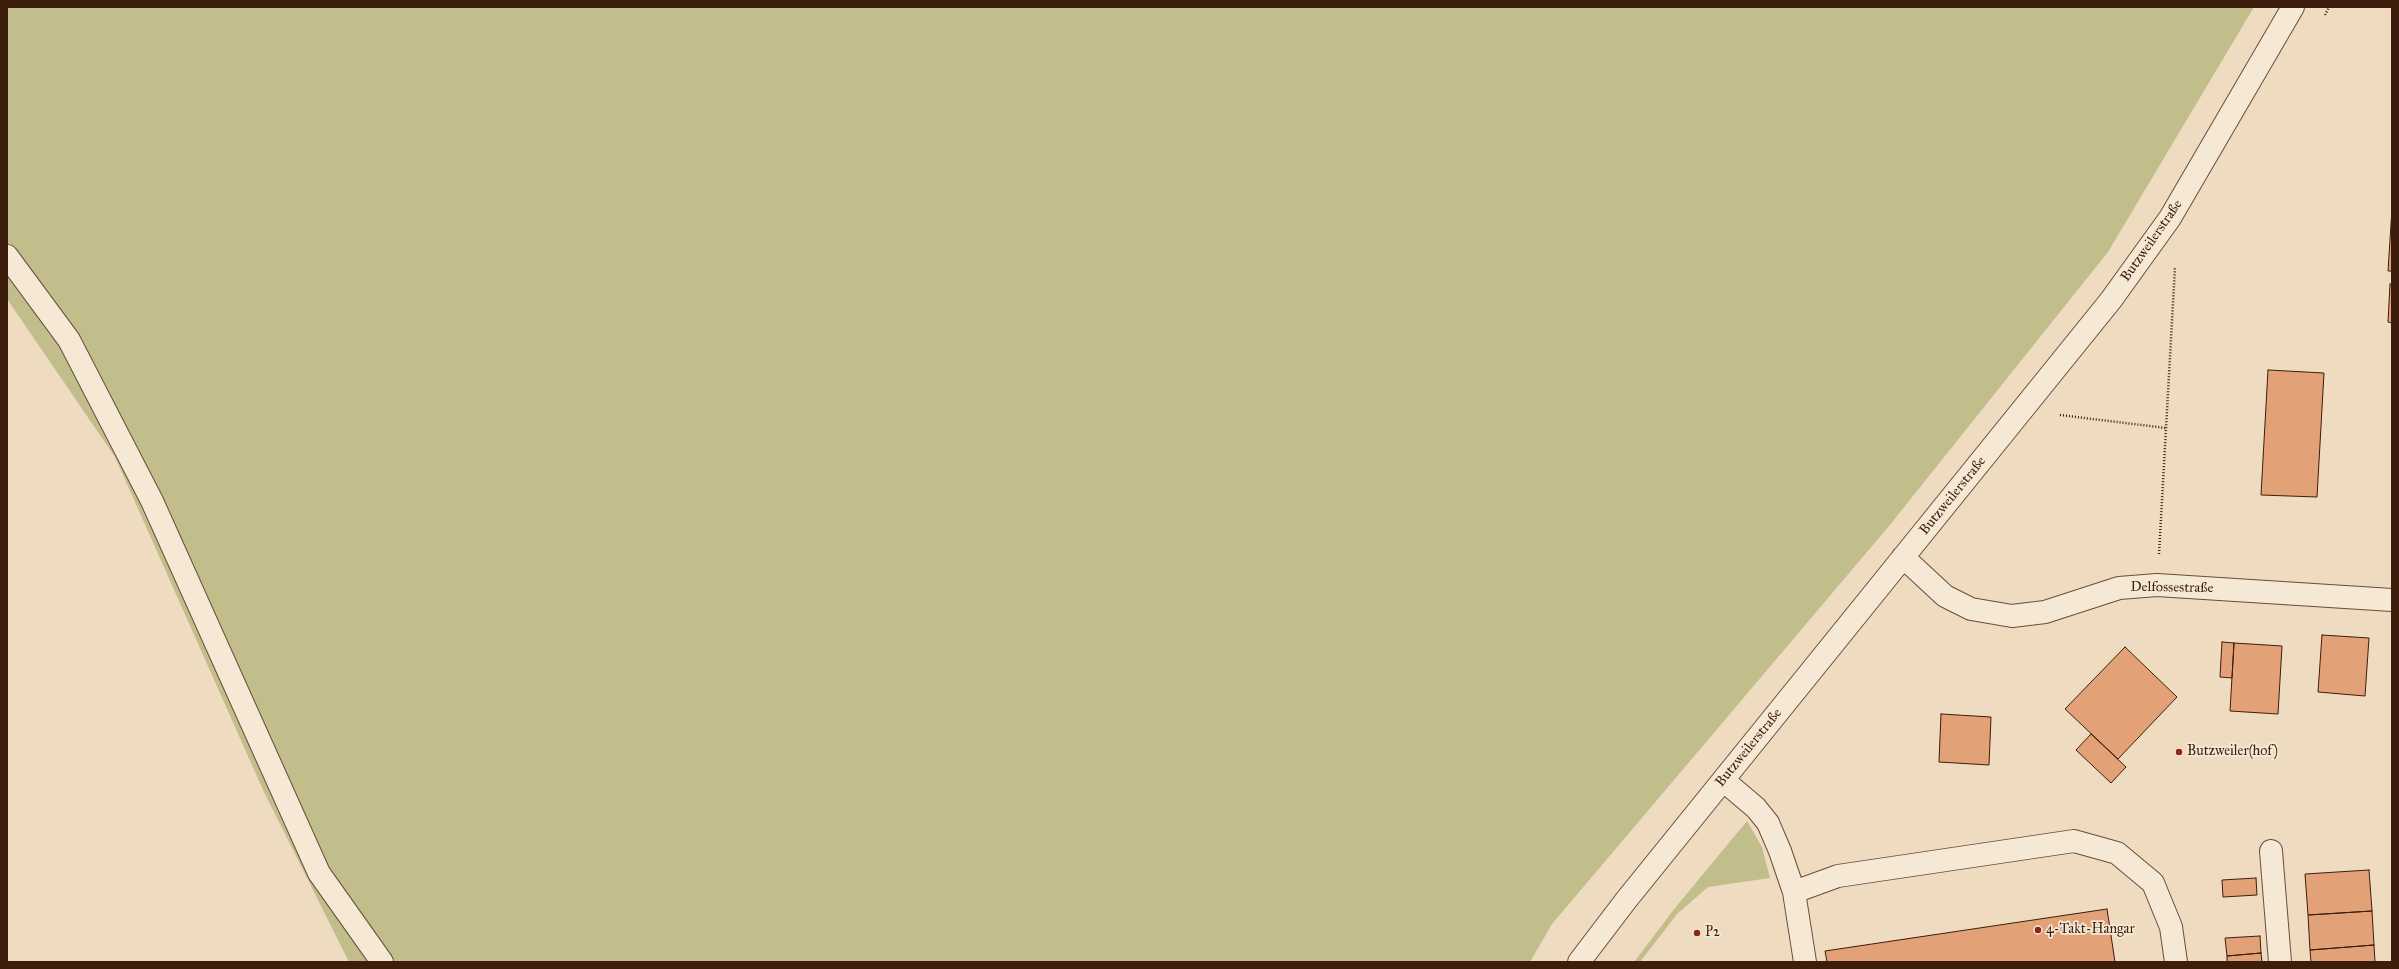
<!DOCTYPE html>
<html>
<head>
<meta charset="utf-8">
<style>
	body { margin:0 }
	#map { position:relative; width:2399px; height:969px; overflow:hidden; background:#efdbbf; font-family:"IM FELL Great Primer",serif }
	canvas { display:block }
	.frame { position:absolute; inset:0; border:8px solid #3d1d0c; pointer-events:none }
</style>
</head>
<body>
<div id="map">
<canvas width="2399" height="969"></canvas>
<div class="frame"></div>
</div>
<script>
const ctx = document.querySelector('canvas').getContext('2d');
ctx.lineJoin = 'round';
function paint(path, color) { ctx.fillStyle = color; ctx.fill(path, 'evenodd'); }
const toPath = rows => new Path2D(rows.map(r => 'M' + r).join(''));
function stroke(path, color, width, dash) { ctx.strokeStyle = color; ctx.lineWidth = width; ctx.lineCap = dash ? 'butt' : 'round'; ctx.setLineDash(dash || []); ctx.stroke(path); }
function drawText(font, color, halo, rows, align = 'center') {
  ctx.font = font + ' "IM FELL Great Primer",serif'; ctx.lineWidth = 3.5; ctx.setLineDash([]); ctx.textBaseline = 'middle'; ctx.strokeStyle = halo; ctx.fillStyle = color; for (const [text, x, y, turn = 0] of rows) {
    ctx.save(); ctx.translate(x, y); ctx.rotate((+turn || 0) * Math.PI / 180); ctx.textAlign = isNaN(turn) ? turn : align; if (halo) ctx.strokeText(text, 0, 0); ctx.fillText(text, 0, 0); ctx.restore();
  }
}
paint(toPath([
	[7,7,2254,7,2108,252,1889,526,1552,924,1530,962,349,962,264,792,115,457,7,299],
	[1747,821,1762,847,1770,878,1708,887,1677,914,1640,962,1634,962,1675,908]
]), '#c1be8c');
const building = toPath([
	[2392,209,2392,271,2388,271,2392,209],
	[2390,284,2392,285,2392,323,2388,322,2390,284],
	[2268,370,2324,373,2317,497,2261,495,2268,370],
	[2322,635,2369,638,2365,696,2318,692,2322,635],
	[2222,642,2234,643,2232,678,2220,677,2222,642],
	[2234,643,2282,646,2278,714,2230,711,2234,643],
	[2125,647,2177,697,2118,759,2065,709,2125,647],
	[1941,714,1991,717,1989,765,1939,762,1941,714],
	[2091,734,2126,767,2111,783,2076,750,2091,734],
	[2369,870,2372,911,2308,915,2305,874,2369,870],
	[2256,878,2257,895,2223,897,2222,880,2256,878],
	[2107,909,2115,962,1827,962,1825,951,2107,909],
	[2372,911,2374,945,2310,950,2308,915,2372,911],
	[2260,936,2261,953,2227,956,2225,938,2260,936],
	[2374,945,2375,962,2311,962,2310,950,2374,945],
	[2261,953,2262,962,2227,962,2227,956,2261,953]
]);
paint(building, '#e3a177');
stroke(building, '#3d1d0c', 1);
const minor = toPath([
	[7,256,69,340,152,501,319,873,382,962],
	[1903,557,1945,596,1971,609,2012,616,2045,612,2119,588,2157,585,2392,600],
	[1723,780,1756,808,1768,823,1780,851,1794,892],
	[2271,851,2280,962],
	[1579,962,1627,899,2111,300,2170,218,2293,7],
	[1805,962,1794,892,1838,876,2074,841,2117,853,2153,883,2171,927,2176,962]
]);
stroke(minor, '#6a4c39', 24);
stroke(toPath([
	[2325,15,2329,7],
	[2060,415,2166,428],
	[2159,554,2175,267]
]), '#3d1d0c', 2.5, [1, 2]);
stroke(minor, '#f5e8d5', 22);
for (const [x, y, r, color] of [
	[2179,752,4,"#8f2418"],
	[2038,930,4,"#8f2418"],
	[1697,933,4,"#8f2418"]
]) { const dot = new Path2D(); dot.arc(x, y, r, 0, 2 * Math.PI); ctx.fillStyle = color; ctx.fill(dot); stroke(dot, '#f5e8d5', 1.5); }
drawText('14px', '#3d1d0c', '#f5e8d5', [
	["Butzweilerstraße",2152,241,-55],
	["Butzweilerstraße",1953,496,-51],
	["Delfossestraße",2172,588,1],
	["Butzweilerstraße",1749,748,-51]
]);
drawText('14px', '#3d1d0c', '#f5e8d5', [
	["Butzweiler(hof)",2187,752],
	["4-Takt-Hangar",2046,930],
	["P2",1705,933]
], 'left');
</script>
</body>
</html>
